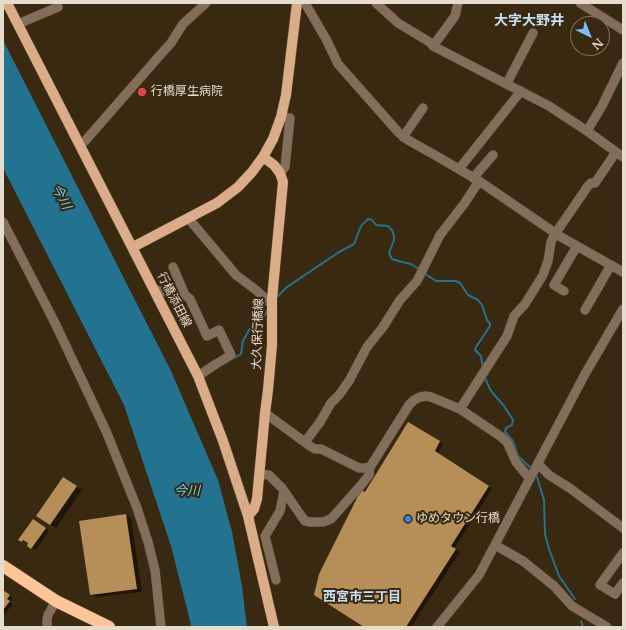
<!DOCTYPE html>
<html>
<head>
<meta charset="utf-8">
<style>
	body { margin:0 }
	#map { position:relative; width:626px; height:630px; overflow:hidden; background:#3a2911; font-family:"Libre Baskerville",serif }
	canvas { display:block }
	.frame { position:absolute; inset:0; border:4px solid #e6dccd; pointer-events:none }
	.north { position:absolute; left:570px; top:16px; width:40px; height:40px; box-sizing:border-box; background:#3a2911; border:1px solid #7f715c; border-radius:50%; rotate:137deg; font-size:11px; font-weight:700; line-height:16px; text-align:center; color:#e6dccd }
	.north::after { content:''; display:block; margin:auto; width:14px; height:18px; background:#78bff7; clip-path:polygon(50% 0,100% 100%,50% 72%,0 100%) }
</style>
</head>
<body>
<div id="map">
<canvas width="626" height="630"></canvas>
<div class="frame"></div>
<div class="north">N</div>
</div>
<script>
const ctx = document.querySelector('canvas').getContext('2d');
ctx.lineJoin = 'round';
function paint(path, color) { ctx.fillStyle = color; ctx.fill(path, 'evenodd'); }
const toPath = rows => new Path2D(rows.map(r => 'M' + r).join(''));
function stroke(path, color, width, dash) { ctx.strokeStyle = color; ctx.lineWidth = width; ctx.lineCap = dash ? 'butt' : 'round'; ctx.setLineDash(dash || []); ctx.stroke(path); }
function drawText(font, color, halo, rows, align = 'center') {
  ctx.font = font + ' "Libre Baskerville","Noto Sans JP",serif'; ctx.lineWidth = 4; ctx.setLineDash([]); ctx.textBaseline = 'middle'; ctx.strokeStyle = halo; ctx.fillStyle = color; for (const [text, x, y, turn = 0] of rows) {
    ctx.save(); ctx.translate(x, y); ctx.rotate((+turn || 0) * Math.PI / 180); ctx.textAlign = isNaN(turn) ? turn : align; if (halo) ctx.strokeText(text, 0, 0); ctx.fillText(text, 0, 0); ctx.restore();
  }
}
paint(toPath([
	[3,40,171,371,218,480,232,532,242,586,247,627,191,627,190,621,171,546,124,405,3,168]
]), '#237290');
paint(toPath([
	[408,423,443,444,438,454,492,489,454,549,460,552,411,627,366,627,365,493],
	[68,481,82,490,56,528,37,516],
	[126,515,131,518,142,592,97,597,91,594],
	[37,522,49,531,36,550,28,545,30,543,27,542,26,543,20,540],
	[3,591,13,598,10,602,13,604,4,615,3,615]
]), '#0007');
stroke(toPath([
	[424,273,436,281,456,281,460,283,468,295,478,300,482,305,487,320,490,324,490,326,476,347,475,350,481,356,483,368],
	[277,297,287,287,339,252,354,244,361,226,368,219,372,220,376,225,388,226,392,230,394,236,394,240,389,253,392,259,402,262,411,264,419,269],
	[234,358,241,354,243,341,249,330,265,315,268,309],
	[484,376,491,391,504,406,513,420,512,425,506,428,505,432,513,441,518,456,532,469],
	[536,474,544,500,545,534,549,549,559,576,575,599],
	[581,621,583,627]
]), '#237290', 2);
paint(toPath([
	[408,422,440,441,435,451,489,486,451,546,456,549,406,627,364,627,314,595,319,574,361,490,365,492],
	[63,477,77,486,50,525,36,516],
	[126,514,137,589,90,595,79,521],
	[33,519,46,528,31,549,27,546,28,543,23,540,22,542,18,540],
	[3,590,10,595,7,599,10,601,3,610]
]), '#b58f57');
const minor = toPath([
	[305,3,326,39,338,64,399,133,408,140,440,158,479,181,561,237,623,272],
	[376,3,398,23,431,43,433,46,549,106,587,131,623,157],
	[580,3,623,30],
	[18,24,58,7],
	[433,46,455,16,458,3],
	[507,83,533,33],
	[587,131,602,106,623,63],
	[403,137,423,108],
	[80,144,85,141,161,54,171,43,183,24,206,3],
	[459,169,521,91],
	[280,173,285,167,290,118,281,117],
	[473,178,493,155],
	[189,219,236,275,256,290,268,301,272,299],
	[3,222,55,323,106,431,137,508,148,542,155,570,161,627],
	[173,267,185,295],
	[154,290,185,295,190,299,207,336,219,330,231,355,216,364,198,376],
	[564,291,554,285,577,246],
	[585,310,611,265],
	[460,409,507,336,514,316,525,304,543,275,548,261,551,242,555,234,588,186,591,183,595,183,616,152],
	[265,413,310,446,315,449,321,449,359,468,365,468,370,467,372,464,409,405,414,400,420,397,426,396,431,397,460,409,500,436,507,442,516,462,530,479],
	[305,442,320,422,331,403,339,395,349,381,367,347,383,327,400,300,417,281,440,235,464,204,479,181],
	[538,464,549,475,571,489,623,528],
	[259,474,269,475,282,488,302,517,305,521,310,522,323,522,331,519,362,484,369,475,370,467],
	[495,545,523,561,554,586,572,606,607,627],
	[623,553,600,585,615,594,623,583],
	[276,580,265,536,280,511,284,491],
	[47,627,47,620,48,615,56,601],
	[437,627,479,575,585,374,623,309]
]);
const major = toPath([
	[7,3,198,376,223,441,248,516,274,627],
	[133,247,217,203,238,187,252,172,263,157,273,139,281,117,286,95,297,3],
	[248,516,254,509,257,499,265,413,268,390,272,345,272,299,283,182,280,173,274,165,263,157]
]);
const highway = toPath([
	[3,566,56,601,109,627]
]);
stroke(minor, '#56462f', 10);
stroke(major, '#56462f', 11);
stroke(highway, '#56462f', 13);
stroke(minor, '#836d5b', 9);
stroke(major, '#daac87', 10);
stroke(highway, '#fdc598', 12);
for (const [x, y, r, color] of [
	[142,92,5,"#e0444e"],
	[408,519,4,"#3f7fe0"]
]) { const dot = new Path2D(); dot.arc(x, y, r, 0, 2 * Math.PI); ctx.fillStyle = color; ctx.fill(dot); stroke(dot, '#3a2911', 1.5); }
drawText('12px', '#e6dccd', '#3a2911', [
	["行橋厚生病院",151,92],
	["ゆめタウン行橋",416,519]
], 'left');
drawText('12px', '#e6dccd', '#3a2911', [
	["行橋添田線",174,300,63],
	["大久保行橋線",258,334,-88]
]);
drawText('italic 13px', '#64d2fd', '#3a2911', [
	["今川",61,197,63],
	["今川",187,491]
]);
drawText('bold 13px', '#c5def4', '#3a2911', [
	["西宮市三丁目",362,597]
]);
drawText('bold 14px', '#c5def4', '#3a2911', [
	["大字大野井",529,21]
]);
</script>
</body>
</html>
